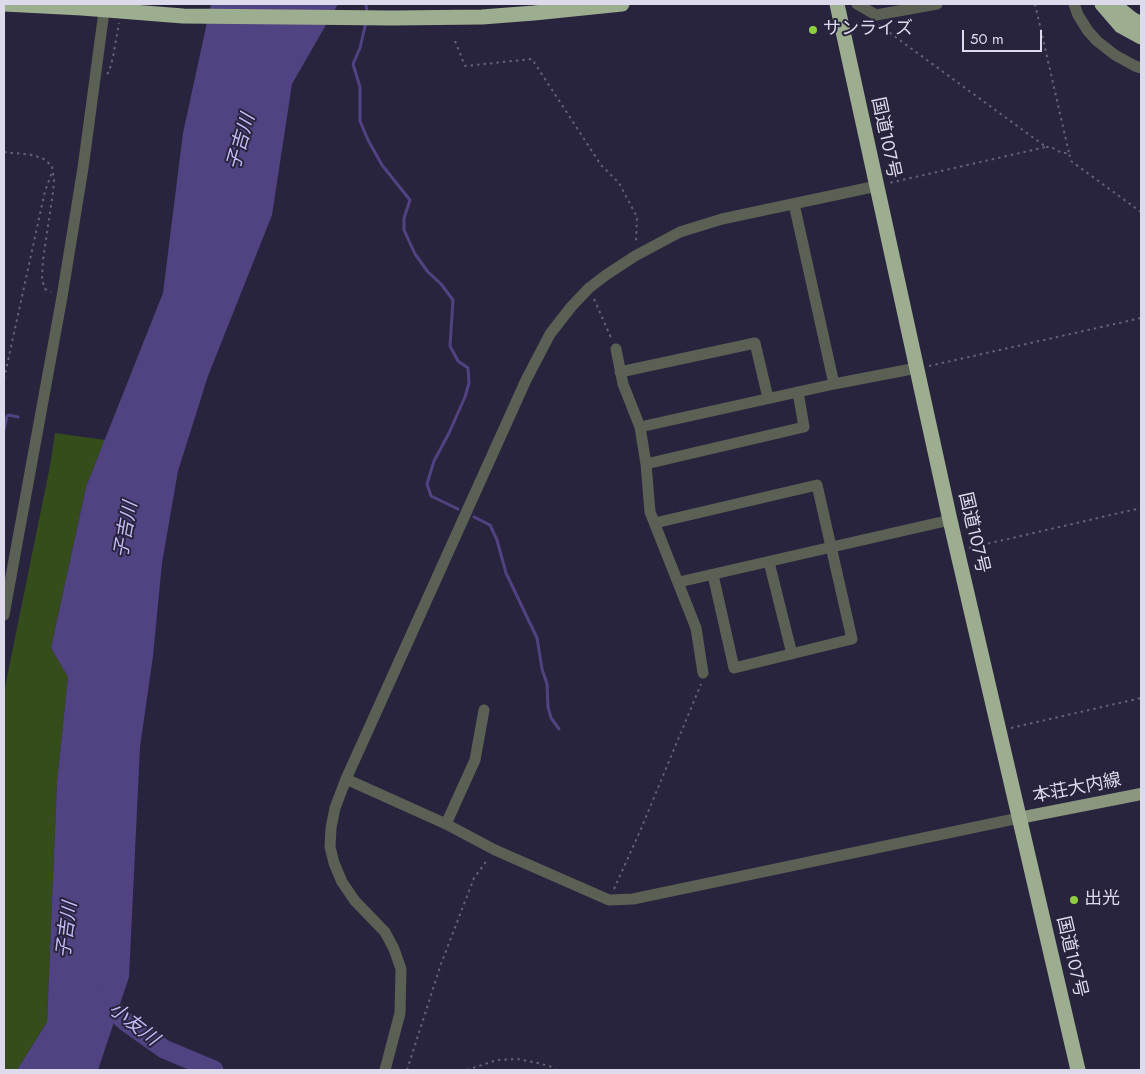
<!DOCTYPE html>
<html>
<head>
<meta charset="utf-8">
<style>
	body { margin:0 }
	#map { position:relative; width:1145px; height:1074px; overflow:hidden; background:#29243d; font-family:Jost,sans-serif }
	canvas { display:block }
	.frame { position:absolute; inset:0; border:5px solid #dddaeb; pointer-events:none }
	.scale { position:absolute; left:962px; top:30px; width:80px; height:22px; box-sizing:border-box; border:2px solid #dddaeb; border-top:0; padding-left:6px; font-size:15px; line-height:18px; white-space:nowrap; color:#dddaeb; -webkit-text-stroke:4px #29243d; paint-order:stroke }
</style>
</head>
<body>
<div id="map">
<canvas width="1145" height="1074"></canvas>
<div class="frame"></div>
<div class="scale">50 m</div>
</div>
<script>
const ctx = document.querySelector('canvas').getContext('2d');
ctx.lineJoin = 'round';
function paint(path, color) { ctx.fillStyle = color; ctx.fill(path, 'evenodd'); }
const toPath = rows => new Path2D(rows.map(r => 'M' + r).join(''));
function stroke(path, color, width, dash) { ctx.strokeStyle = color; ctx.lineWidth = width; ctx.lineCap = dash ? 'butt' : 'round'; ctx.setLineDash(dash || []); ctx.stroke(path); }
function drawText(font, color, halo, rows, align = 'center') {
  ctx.font = font + ' Jost,"Noto Sans JP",sans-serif'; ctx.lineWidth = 4; ctx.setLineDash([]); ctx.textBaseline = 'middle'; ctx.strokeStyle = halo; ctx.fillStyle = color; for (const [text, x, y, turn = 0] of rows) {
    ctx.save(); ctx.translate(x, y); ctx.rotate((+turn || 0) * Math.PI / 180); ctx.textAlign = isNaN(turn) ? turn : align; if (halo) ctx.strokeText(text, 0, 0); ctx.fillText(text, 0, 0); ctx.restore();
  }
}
paint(toPath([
	[55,433,105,440,86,487,51,648,68,677,57,782,47,1022,17,1070,4,1070,4,692,50,466]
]), '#354c1b');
paint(toPath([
	[211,4,338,4,292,84,272,215,208,376,178,471,162,563,153,656,140,747,129,977,98,1070,17,1070,47,1022,57,782,68,677,51,648,86,487,163,293,183,133]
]), '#514282');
stroke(toPath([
	[366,4,367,13],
	[366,22,360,48,353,64,360,87,360,121,368,140,382,165,410,200,404,218,404,230,415,254,428,272,441,284,453,300,450,346,458,361,468,368,469,383,465,397,449,433,434,461,427,484,431,496,458,509],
	[4,430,7,416,9,415,18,417],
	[474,517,490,525,497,540,506,573,537,638,542,669,547,684,548,707,551,718,559,729]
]), '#514282', 3);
stroke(toPath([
	[99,997,126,1022,164,1049,214,1070]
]), '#514282', 19);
stroke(toPath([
	[1035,4,1069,153],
	[879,25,1046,147,889,183],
	[455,41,465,66,532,59,601,165,619,183,637,217,636,243],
	[107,74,109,72,113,57,119,23],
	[1046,147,1051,147,1062,153,1069,153,1071,161,1141,212],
	[4,152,33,155,44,159,52,166,54,180,53,192,43,260,42,280,45,289,51,292],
	[594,299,612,340],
	[929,366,1141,318],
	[4,379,45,191,52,172],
	[969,548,1141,508],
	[1011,728,1141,698],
	[614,889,641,829,701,684],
	[407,1070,441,964,474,878,488,859],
	[467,1070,497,1060,517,1059,538,1063,552,1067,556,1070]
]), '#656077', 2, [2.5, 4]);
stroke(toPath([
	[857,4,876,15,937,4],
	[1074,4,1078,15,1088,31,1097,41,1115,55,1135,66,1141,68],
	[794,204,834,384],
	[616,349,623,384,640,427,646,464,650,512,696,628,703,673],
	[620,372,755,343,768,398],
	[640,427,834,384,917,368],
	[646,464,804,427,798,392],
	[655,523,817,485,852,639,734,668,713,575],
	[769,562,792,654],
	[679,582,950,520],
	[4,615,62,297,83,168,105,4],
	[346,779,446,824,495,850,609,900,633,899,1019,818],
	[446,824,475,760,484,710],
	[385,1070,400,1013,401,969,394,949,385,932,355,901,342,882,334,863,330,847,331,828,335,808,346,779,526,380,550,334,571,307,589,288,606,275,635,256,680,232,722,219,877,186]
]), '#5a6054', 11);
stroke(toPath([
	[1019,818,1141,794]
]), '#8a977e', 12);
stroke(toPath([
	[4,4,82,8,183,16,393,18,482,17,534,13,622,4],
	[837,4,950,520,1078,1070],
	[1102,4,1121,26,1141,37],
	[1115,4,1122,11,1132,19,1141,24]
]), '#9dad8f', 15);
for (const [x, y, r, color] of [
	[813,30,5,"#8fcd41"],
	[1074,900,5,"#8fcd41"]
]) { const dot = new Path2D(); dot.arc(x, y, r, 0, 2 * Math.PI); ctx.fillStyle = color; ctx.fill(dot); stroke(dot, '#29243d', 2); }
drawText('18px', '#dddaeb', '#29243d', [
	["サンライズ",823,30],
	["出光",1084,900]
], 'left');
drawText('18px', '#dddaeb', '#29243d', [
	["国道107号",885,138,78],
	["国道107号",973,533,77],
	["本荘大内線",1077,789,-11],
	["国道107号",1071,957,77]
]);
drawText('italic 19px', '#c5bcf6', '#29243d', [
	["子吉川",242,142,-74],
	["子吉川",127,530,-80],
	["子吉川",68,930,-83],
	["小友川",133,1025,38]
]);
</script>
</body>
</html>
